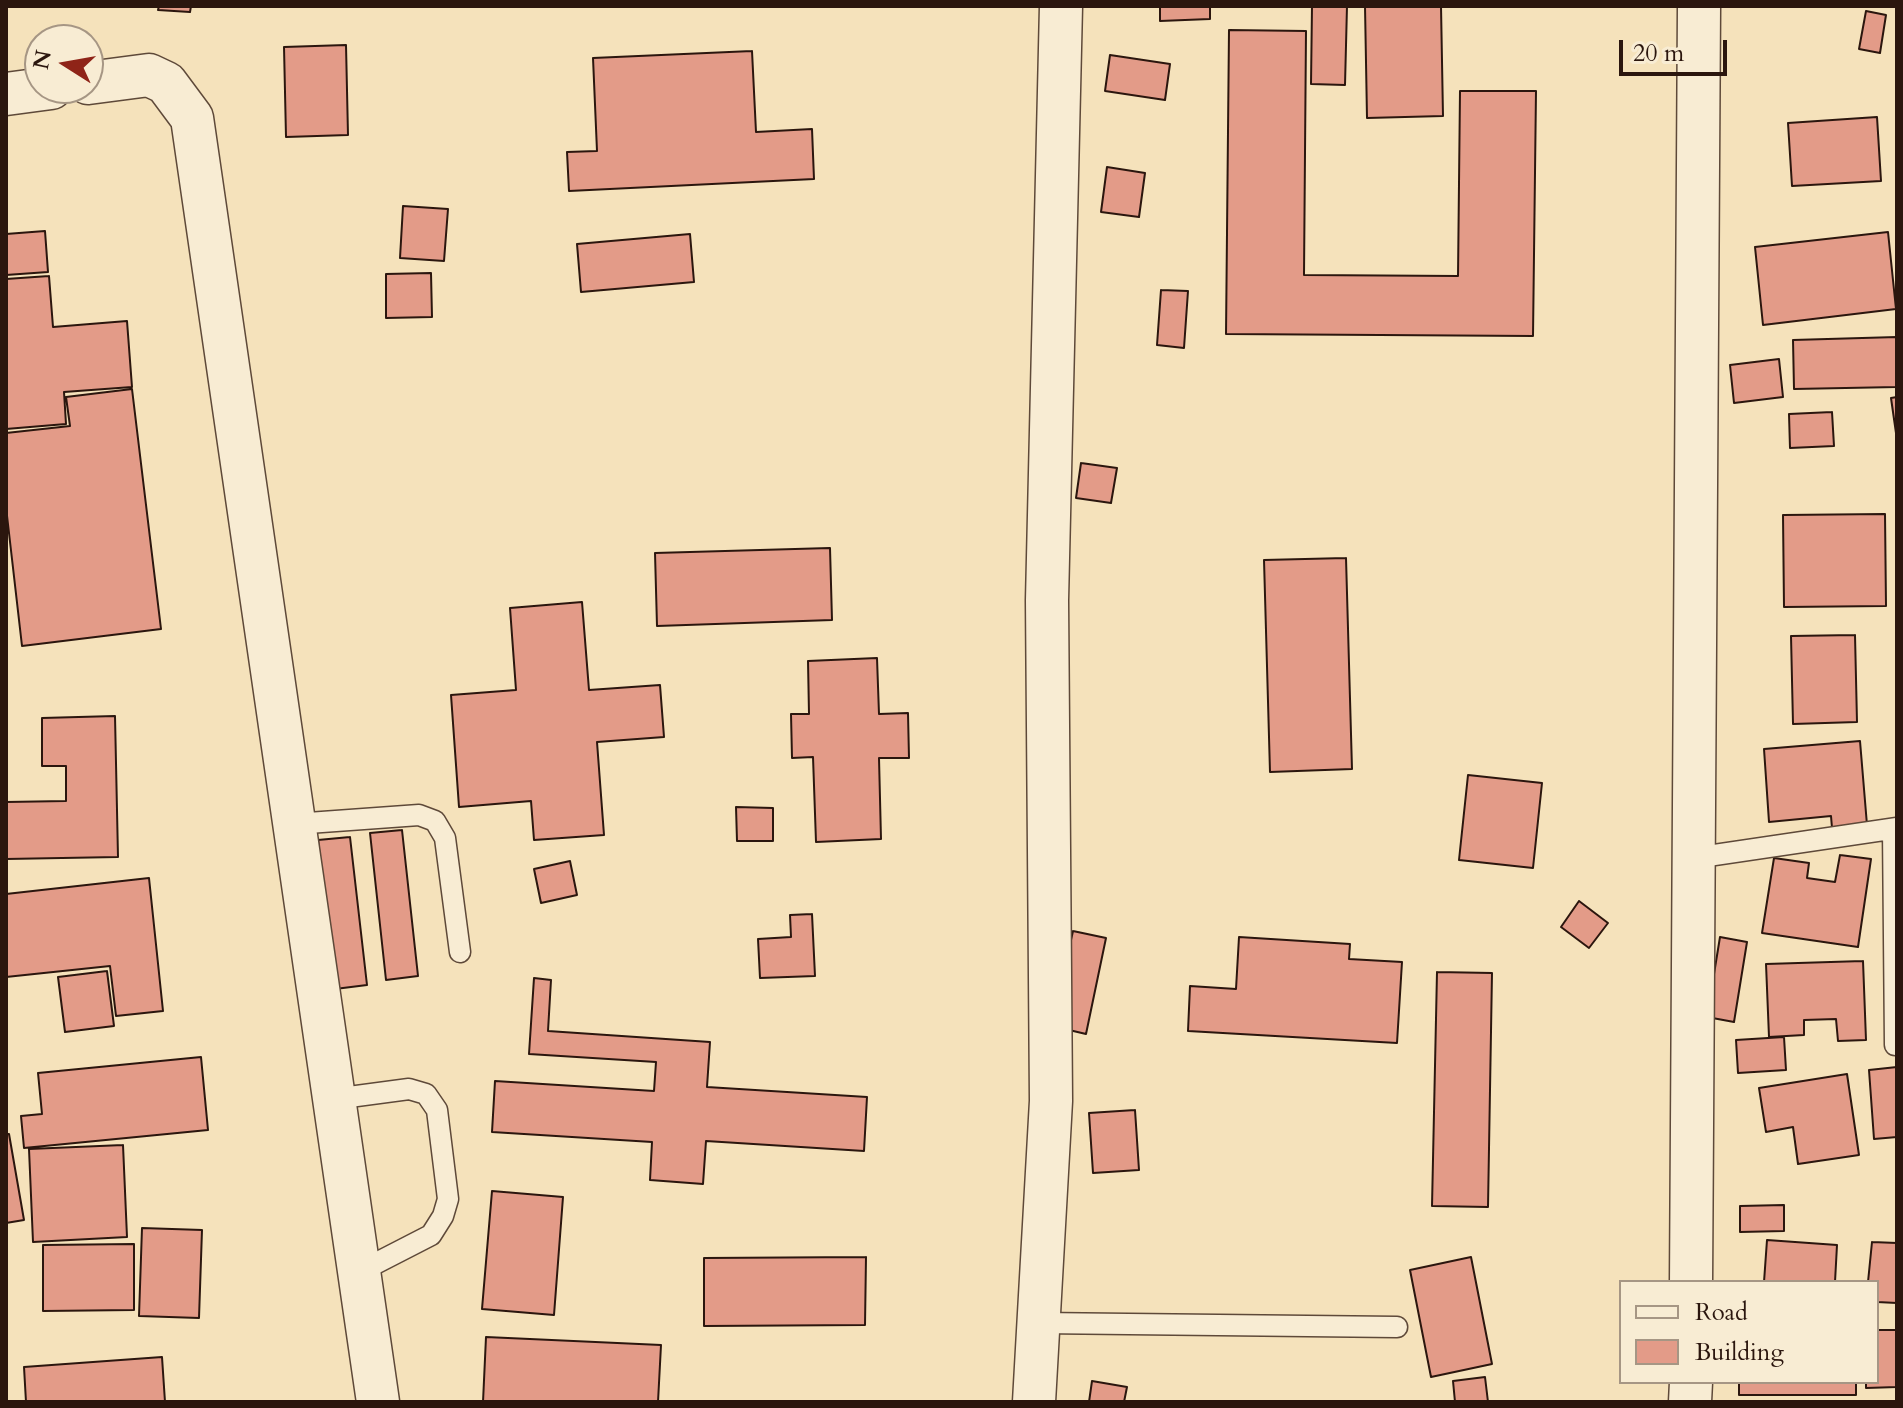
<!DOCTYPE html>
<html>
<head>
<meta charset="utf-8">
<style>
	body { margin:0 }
	#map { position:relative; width:1903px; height:1408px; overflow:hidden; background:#f5e2bb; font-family:Cardo,serif }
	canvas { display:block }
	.frame { position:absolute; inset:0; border:8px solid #2b160e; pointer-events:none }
	.legend { position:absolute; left:1619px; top:1280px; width:260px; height:104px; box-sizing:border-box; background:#f8ecd3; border:2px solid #a69684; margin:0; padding:10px 14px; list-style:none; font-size:24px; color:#2b160e }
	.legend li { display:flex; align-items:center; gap:16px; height:40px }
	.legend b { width:40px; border:2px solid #a69684 }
	.north { position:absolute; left:24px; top:24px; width:80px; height:80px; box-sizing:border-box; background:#f8ecd3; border:2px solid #a69684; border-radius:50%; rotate:281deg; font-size:22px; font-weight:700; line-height:32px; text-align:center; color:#2b160e }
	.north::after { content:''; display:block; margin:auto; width:28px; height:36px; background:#8f2418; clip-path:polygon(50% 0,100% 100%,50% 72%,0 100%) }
	.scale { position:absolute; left:1619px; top:40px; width:108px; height:36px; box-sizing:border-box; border:4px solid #2b160e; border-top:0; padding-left:10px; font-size:24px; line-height:28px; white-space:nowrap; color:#2b160e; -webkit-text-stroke:6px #f8ecd3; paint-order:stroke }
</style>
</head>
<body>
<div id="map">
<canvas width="1903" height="1408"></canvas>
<div class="frame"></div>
<ul class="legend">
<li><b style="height:10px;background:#f8ecd3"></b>Road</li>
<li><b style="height:22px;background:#e39b88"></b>Building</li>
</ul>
<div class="north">N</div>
<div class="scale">20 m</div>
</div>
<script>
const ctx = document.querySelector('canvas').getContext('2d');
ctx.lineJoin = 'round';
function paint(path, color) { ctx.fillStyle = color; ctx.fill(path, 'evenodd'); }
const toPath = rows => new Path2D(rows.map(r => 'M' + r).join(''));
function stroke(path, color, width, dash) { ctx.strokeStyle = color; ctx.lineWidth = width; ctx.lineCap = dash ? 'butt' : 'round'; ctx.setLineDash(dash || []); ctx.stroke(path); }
const building = toPath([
	[159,6,191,6,190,12,158,10,159,6],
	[1160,6,1210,6,1210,19,1160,21,1160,6],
	[1312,6,1347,6,1345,85,1311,84,1312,6],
	[1365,6,1441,6,1443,116,1367,118,1365,6],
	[1866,11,1886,15,1880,53,1859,49,1866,11],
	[1229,30,1306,31,1304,275,1458,276,1460,91,1536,91,1533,336,1226,334,1229,30],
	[346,45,348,135,286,137,284,47,346,45],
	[752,51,756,132,812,129,814,179,569,191,567,152,597,151,593,58,752,51],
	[1110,55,1170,64,1165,100,1105,91,1110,55],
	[1877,117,1881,181,1792,186,1788,123,1877,117],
	[1107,167,1145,173,1139,217,1101,212,1107,167],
	[403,206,448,209,444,261,400,258,403,206],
	[45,231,48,272,6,275,6,234,45,231],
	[1888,232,1896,309,1763,325,1755,247,1888,232],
	[690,234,694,282,581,292,577,244,690,234],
	[431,273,432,317,386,318,386,274,431,273],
	[49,276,53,327,127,321,132,387,64,392,66,424,6,429,6,279,49,276],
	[1161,290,1188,291,1184,348,1157,345,1161,290],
	[1897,337,1897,387,1794,389,1793,340,1897,337],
	[1779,359,1783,397,1734,403,1730,365,1779,359],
	[132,389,161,629,22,646,6,507,6,433,70,426,66,397,132,389],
	[1897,397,1897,440,1891,398,1897,397],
	[1832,412,1834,446,1790,448,1789,414,1832,412],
	[1081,463,1117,468,1111,503,1076,498,1081,463],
	[1885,514,1886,606,1784,607,1783,515,1885,514],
	[830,548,832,620,657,626,655,553,830,548],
	[1346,558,1352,769,1270,772,1264,560,1346,558],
	[582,602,589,690,660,685,664,737,597,742,604,835,534,840,531,801,459,807,451,695,516,690,510,608,582,602],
	[1855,635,1857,722,1793,724,1791,636,1855,635],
	[877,658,879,714,908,713,909,758,879,758,881,839,816,842,813,757,792,758,791,714,809,714,808,661,877,658],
	[115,716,118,857,6,859,6,802,66,801,66,766,42,766,42,718,115,716],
	[1860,741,1867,825,1832,828,1831,816,1769,822,1764,749,1860,741],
	[1468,775,1542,783,1533,868,1459,860,1468,775],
	[736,807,773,808,773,841,737,841,736,807],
	[402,830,418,976,386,980,370,833,402,830],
	[350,837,367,985,335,989,318,840,350,837],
	[1840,855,1871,859,1858,947,1762,933,1774,858,1809,863,1807,878,1835,882,1840,855],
	[570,861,577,895,541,903,534,869,570,861],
	[149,878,163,1011,116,1016,110,966,6,977,6,894,149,878],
	[1579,901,1608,923,1589,948,1561,927,1579,901],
	[812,914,815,976,760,978,758,939,791,937,790,915,812,914],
	[1073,931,1106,938,1086,1034,1052,1026,1073,931],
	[1239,937,1350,944,1349,959,1402,962,1397,1043,1188,1031,1190,986,1236,989,1239,937],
	[1720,937,1747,942,1734,1022,1707,1017,1720,937],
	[1863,961,1866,1040,1838,1041,1836,1019,1804,1020,1804,1035,1769,1037,1766,964,1863,961],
	[107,971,114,1026,65,1032,58,977,107,971],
	[1437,972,1492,973,1488,1207,1432,1206,1437,972],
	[534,978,551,980,548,1031,710,1042,707,1087,867,1097,864,1151,706,1141,703,1184,650,1180,652,1142,492,1132,495,1081,654,1091,656,1062,529,1054,534,978],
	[1784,1037,1786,1070,1738,1073,1736,1040,1784,1037],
	[201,1057,208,1130,24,1148,21,1116,42,1114,38,1073,201,1057],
	[1897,1067,1897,1137,1874,1139,1869,1070,1897,1067],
	[1847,1074,1859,1155,1798,1164,1793,1127,1766,1132,1759,1088,1847,1074],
	[1135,1110,1139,1170,1093,1173,1089,1113,1135,1110],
	[6,1134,9,1134,24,1220,6,1223,6,1134],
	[123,1145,127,1237,33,1242,29,1149,123,1145],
	[492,1191,563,1197,554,1315,482,1309,492,1191],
	[1784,1205,1784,1231,1740,1232,1740,1206,1784,1205],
	[142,1228,202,1230,199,1318,139,1316,142,1228],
	[1767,1240,1837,1245,1835,1282,1764,1282,1767,1240],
	[1872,1242,1897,1243,1897,1303,1877,1302,1877,1282,1868,1282,1872,1242],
	[134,1244,134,1310,43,1311,43,1245,134,1244],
	[866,1257,865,1325,704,1326,704,1258,866,1257],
	[1471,1257,1492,1364,1431,1377,1410,1270,1471,1257],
	[1877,1330,1897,1330,1897,1387,1866,1388,1866,1382,1877,1382,1877,1330],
	[486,1337,661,1345,658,1402,483,1402,486,1337],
	[162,1357,165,1402,26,1402,24,1367,162,1357],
	[1485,1377,1488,1402,1455,1402,1453,1381,1485,1377],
	[1092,1381,1127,1387,1124,1402,1089,1402,1092,1381],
	[1739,1382,1856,1382,1856,1395,1739,1395,1739,1382]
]);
paint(building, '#e39b88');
stroke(building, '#2b160e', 2);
const lane = toPath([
	[294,824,419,815,435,821,445,838,460,952],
	[1893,829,1895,1045],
	[1694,858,1897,828],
	[334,1099,409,1089,426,1094,437,1110,448,1199,443,1216,431,1235,359,1272],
	[1039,1323,1397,1327]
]);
const street = toPath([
	[88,83,149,75,166,83,192,118,378,1402],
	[6,94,51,88],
	[1691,1282,1699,6],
	[1034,1402,1051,1101,1047,600,1061,6],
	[1690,1402,1691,1382]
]);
stroke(lane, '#5e4939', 23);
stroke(street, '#5e4939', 45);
stroke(lane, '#f8ecd3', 20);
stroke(street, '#f8ecd3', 42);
</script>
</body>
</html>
